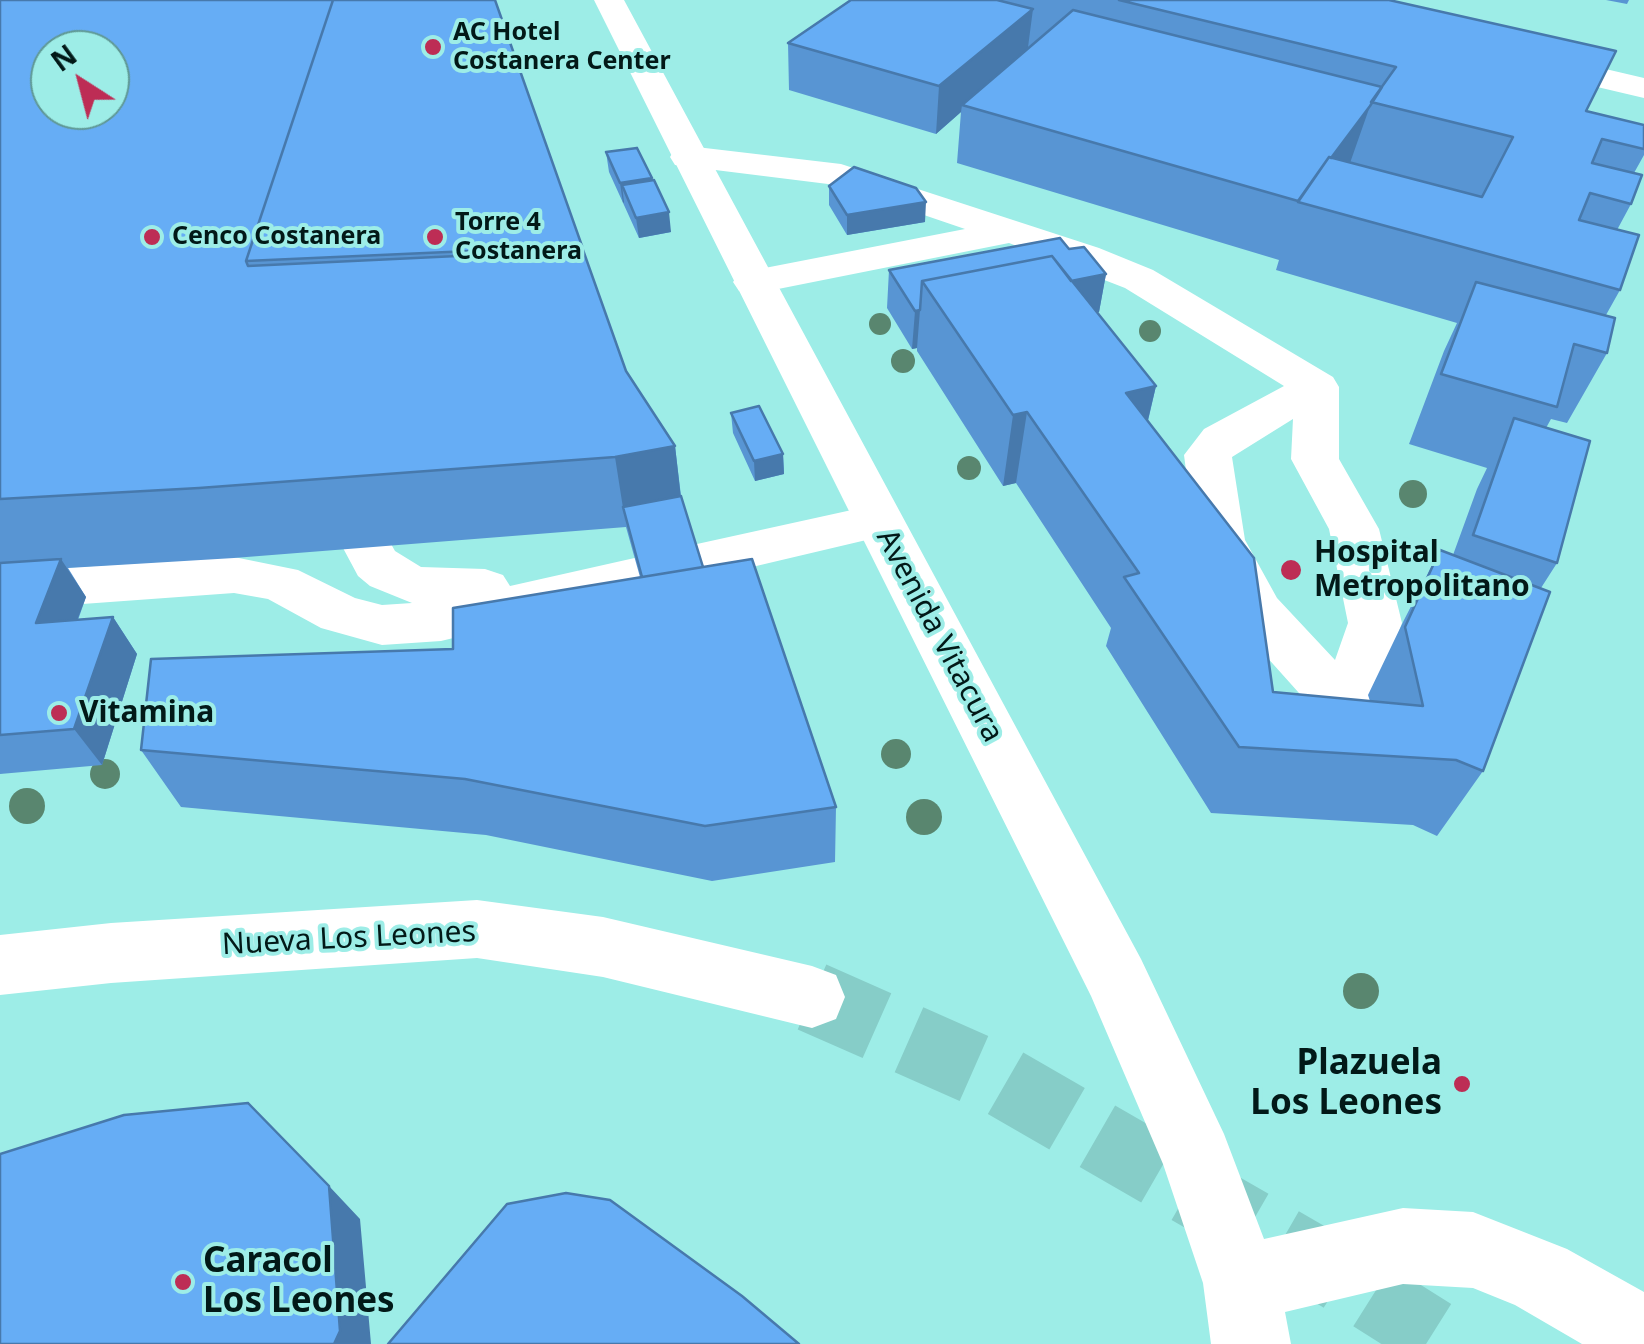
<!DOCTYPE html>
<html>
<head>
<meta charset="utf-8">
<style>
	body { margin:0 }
	#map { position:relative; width:1644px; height:1344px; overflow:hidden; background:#9dede7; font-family:"Noto Sans",sans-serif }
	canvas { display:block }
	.north { position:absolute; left:30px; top:30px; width:100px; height:100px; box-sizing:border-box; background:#9dede7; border:2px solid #5f9894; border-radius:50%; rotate:324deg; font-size:28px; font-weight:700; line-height:40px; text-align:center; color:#021918 }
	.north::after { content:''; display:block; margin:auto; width:35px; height:45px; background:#bd2d55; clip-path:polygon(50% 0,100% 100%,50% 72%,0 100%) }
</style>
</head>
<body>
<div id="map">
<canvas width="1644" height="1344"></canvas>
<div class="north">N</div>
</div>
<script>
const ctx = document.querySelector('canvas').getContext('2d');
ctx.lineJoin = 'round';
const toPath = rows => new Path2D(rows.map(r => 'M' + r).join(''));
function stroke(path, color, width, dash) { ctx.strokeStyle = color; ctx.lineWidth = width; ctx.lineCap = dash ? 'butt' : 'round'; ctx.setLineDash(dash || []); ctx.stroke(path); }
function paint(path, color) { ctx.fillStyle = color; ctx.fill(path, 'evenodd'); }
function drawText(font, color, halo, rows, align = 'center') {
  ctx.font = font + ' "Noto Sans",sans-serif'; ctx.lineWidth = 8; ctx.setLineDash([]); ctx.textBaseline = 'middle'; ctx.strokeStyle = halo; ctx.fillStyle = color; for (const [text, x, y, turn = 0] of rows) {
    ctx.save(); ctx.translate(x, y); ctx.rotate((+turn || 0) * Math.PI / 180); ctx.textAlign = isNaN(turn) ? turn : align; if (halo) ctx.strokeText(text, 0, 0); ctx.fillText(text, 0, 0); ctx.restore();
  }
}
stroke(toPath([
	[812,997,998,1079,1340,1276,1448,1344]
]), '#86cdc8', 71, [71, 35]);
paint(toPath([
	[1533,52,1644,78,1644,98,1521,69,1517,62,1521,55,1533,52],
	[688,146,841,164,1099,248,1153,270,1333,377,1339,387,1339,459,1379,529,1402,623,1356,751,1336,758,1316,751,1307,735,1316,712,1239,626,1195,540,1184,455,1204,429,1284,386,1125,288,1009,243,753,294,739,291,733,282,739,273,965,229,836,185,675,165,670,157,675,149,688,146],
	[1293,419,1291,459,1329,529,1348,623,1335,660,1277,598,1245,540,1232,457,1293,419],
	[879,504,896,509,904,521,896,533,697,580,679,575,672,562,679,549,697,544,879,504],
	[368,530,386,535,395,551,421,567,485,569,503,575,510,586,639,557,657,562,665,575,657,588,639,593,441,641,382,645,321,628,268,599,234,593,0,610,0,572,234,557,298,570,355,598,382,605,412,603,370,586,358,576,343,548,350,535,368,530]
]), '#fff');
paint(toPath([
	[594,0,624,0,1141,959,1224,1134,1264,1239,1403,1208,1473,1212,1567,1249,1644,1292,1644,1344,1582,1344,1515,1305,1473,1288,1403,1284,1285,1312,1291,1344,1211,1344,1203,1283,1163,1164,1091,996,594,0],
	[477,900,603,917,812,966,836,975,845,997,836,1019,812,1028,603,977,477,958,111,983,0,995,0,935,111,923,477,900]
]), '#fff');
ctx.fillStyle = '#59866f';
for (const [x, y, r] of [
	[880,324,11],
	[1150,331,11],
	[903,361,12],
	[969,468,12],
	[1413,494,14],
	[896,754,15],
	[105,774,15],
	[27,806,18],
	[924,817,18],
	[1361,991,18]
]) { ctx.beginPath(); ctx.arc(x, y, r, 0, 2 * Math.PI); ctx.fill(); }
paint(toPath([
	[0,0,582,246,626,371,675,446,681,496,703,567,836,807,835,862,712,881,486,835,181,807,141,750,453,649,640,577,626,527,234,558,68,568,86,597,78,620,113,617,137,654,102,765,0,774],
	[851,0,1389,0,1587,111,1644,125,1644,155,1634,173,1631,204,1617,230,1620,290,1606,315,1607,353,1567,423,1551,419,1546,428,1557,563,1541,588,1483,771,1437,836,1413,825,1211,813,1106,646,1111,628,1016,483,1003,486,917,351,917,348,912,349,887,308,889,270,1069,249,1106,274,1099,312,1096,312,1156,386,1148,421,1273,692,1370,701,1368,695,1404,620,1440,550,1453,555,1477,489,1487,468,1409,444,1444,351,1457,323,1276,270,1279,260,957,163,961,112,936,134,789,90,788,43],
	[1606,0,1629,0,1627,4],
	[606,152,652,178,671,232,639,238,609,172],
	[829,186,925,222,847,235,829,205],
	[731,413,783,454,784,474,755,481,733,433]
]), '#5895d3');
paint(toPath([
	[1033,9,1027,55,962,105,961,112,936,134,939,86],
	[1370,106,1350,163,1299,202],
	[652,178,654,197,622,185,624,202,623,203,620,183],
	[926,202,925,222,847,235,847,215],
	[669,212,671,232,639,238,636,218],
	[1106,274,1099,312,961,339,939,306],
	[920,310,917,348,912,349,915,311],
	[1156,386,1139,457,1126,393],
	[1027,412,1016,483,1003,486,1013,415],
	[675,446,683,516,623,507,626,527,615,457],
	[783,454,784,474,755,481,754,461],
	[61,559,86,597,62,660,36,623],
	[113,617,137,654,102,765,74,729],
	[329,1186,360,1219,371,1344,334,1344]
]), '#4779ac');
const building = toPath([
	[0,0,333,0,246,261,248,266,583,250,626,371,675,446,615,457,199,488,0,499,0,0],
	[50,50,110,50,110,110,50,110,50,50],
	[333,0,495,0,582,246,246,261,333,0],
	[851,0,997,0,1033,9,939,86,788,43,851,0],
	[1119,0,1389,0,1616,51,1586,111,1644,125,1644,149,1602,139,1592,163,1642,175,1631,204,1590,193,1579,220,1639,235,1620,290,1298,202,1329,157,1482,197,1513,137,1371,102,1396,67,1119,0],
	[1073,10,1382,87,1370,106,1331,158,1329,157,1298,201,962,105,1073,10],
	[637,148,652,178,620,183,606,152,637,148],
	[854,167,916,188,926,202,847,215,829,186,854,167],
	[654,180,669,212,636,218,622,185,654,180],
	[1060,238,1069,249,1084,247,1106,274,1071,281,1052,256,922,281,920,310,915,311,889,270,1060,238],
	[1052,256,1156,386,1126,393,1254,558,1273,692,1423,706,1405,627,1440,550,1550,592,1483,771,1456,760,1239,747,1124,577,1139,573,1027,412,1013,415,922,281,1052,256],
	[1476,282,1615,318,1607,353,1574,344,1557,407,1441,374,1476,282],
	[759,406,783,454,754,461,731,413,759,406],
	[1514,418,1590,441,1557,563,1473,535,1514,418],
	[681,496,703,567,642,577,623,507,681,496],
	[61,559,36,623,113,617,74,729,0,735,0,563,61,559],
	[752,559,836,807,705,826,465,779,141,750,151,659,453,649,453,608,752,559],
	[248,1103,329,1186,340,1331,334,1344,0,1344,0,1154,124,1115,248,1103],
	[566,1193,610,1200,742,1296,799,1344,388,1344,507,1204,566,1193]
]);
paint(building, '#66adf5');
stroke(building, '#4779ac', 2.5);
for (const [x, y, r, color] of [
	[433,47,10,"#bd2d55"],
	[152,237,10,"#bd2d55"],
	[435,237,10,"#bd2d55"],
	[1291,570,12,"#bd2d55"],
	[59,713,10,"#bd2d55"],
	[1462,1084,10,"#bd2d55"],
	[183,1282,10,"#bd2d55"]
]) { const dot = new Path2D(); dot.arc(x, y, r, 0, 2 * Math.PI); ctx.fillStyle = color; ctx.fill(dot); stroke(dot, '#9dede7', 4); }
drawText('bold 25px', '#021918', '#9dede7', [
	["AC Hotel",453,33],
	["Costanera Center",453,62],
	["Torre 4",455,223],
	["Costanera",455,252],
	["Cenco Costanera",172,237]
], 'left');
drawText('bold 30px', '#021918', '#9dede7', [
	["Hospital",1314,553],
	["Metropolitano",1314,587],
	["Vitamina",79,713]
], 'left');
drawText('30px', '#021918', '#9dede7', [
	["Avenida Vitacura",939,636,62],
	["Nueva Los Leones",349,939,-3]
]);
drawText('bold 35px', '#021918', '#9dede7', [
	["Plazuela",1442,1064],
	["Los Leones",1442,1104],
	["Caracol",203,1262,"left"],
	["Los Leones",203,1302,"left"]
], 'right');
</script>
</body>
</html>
